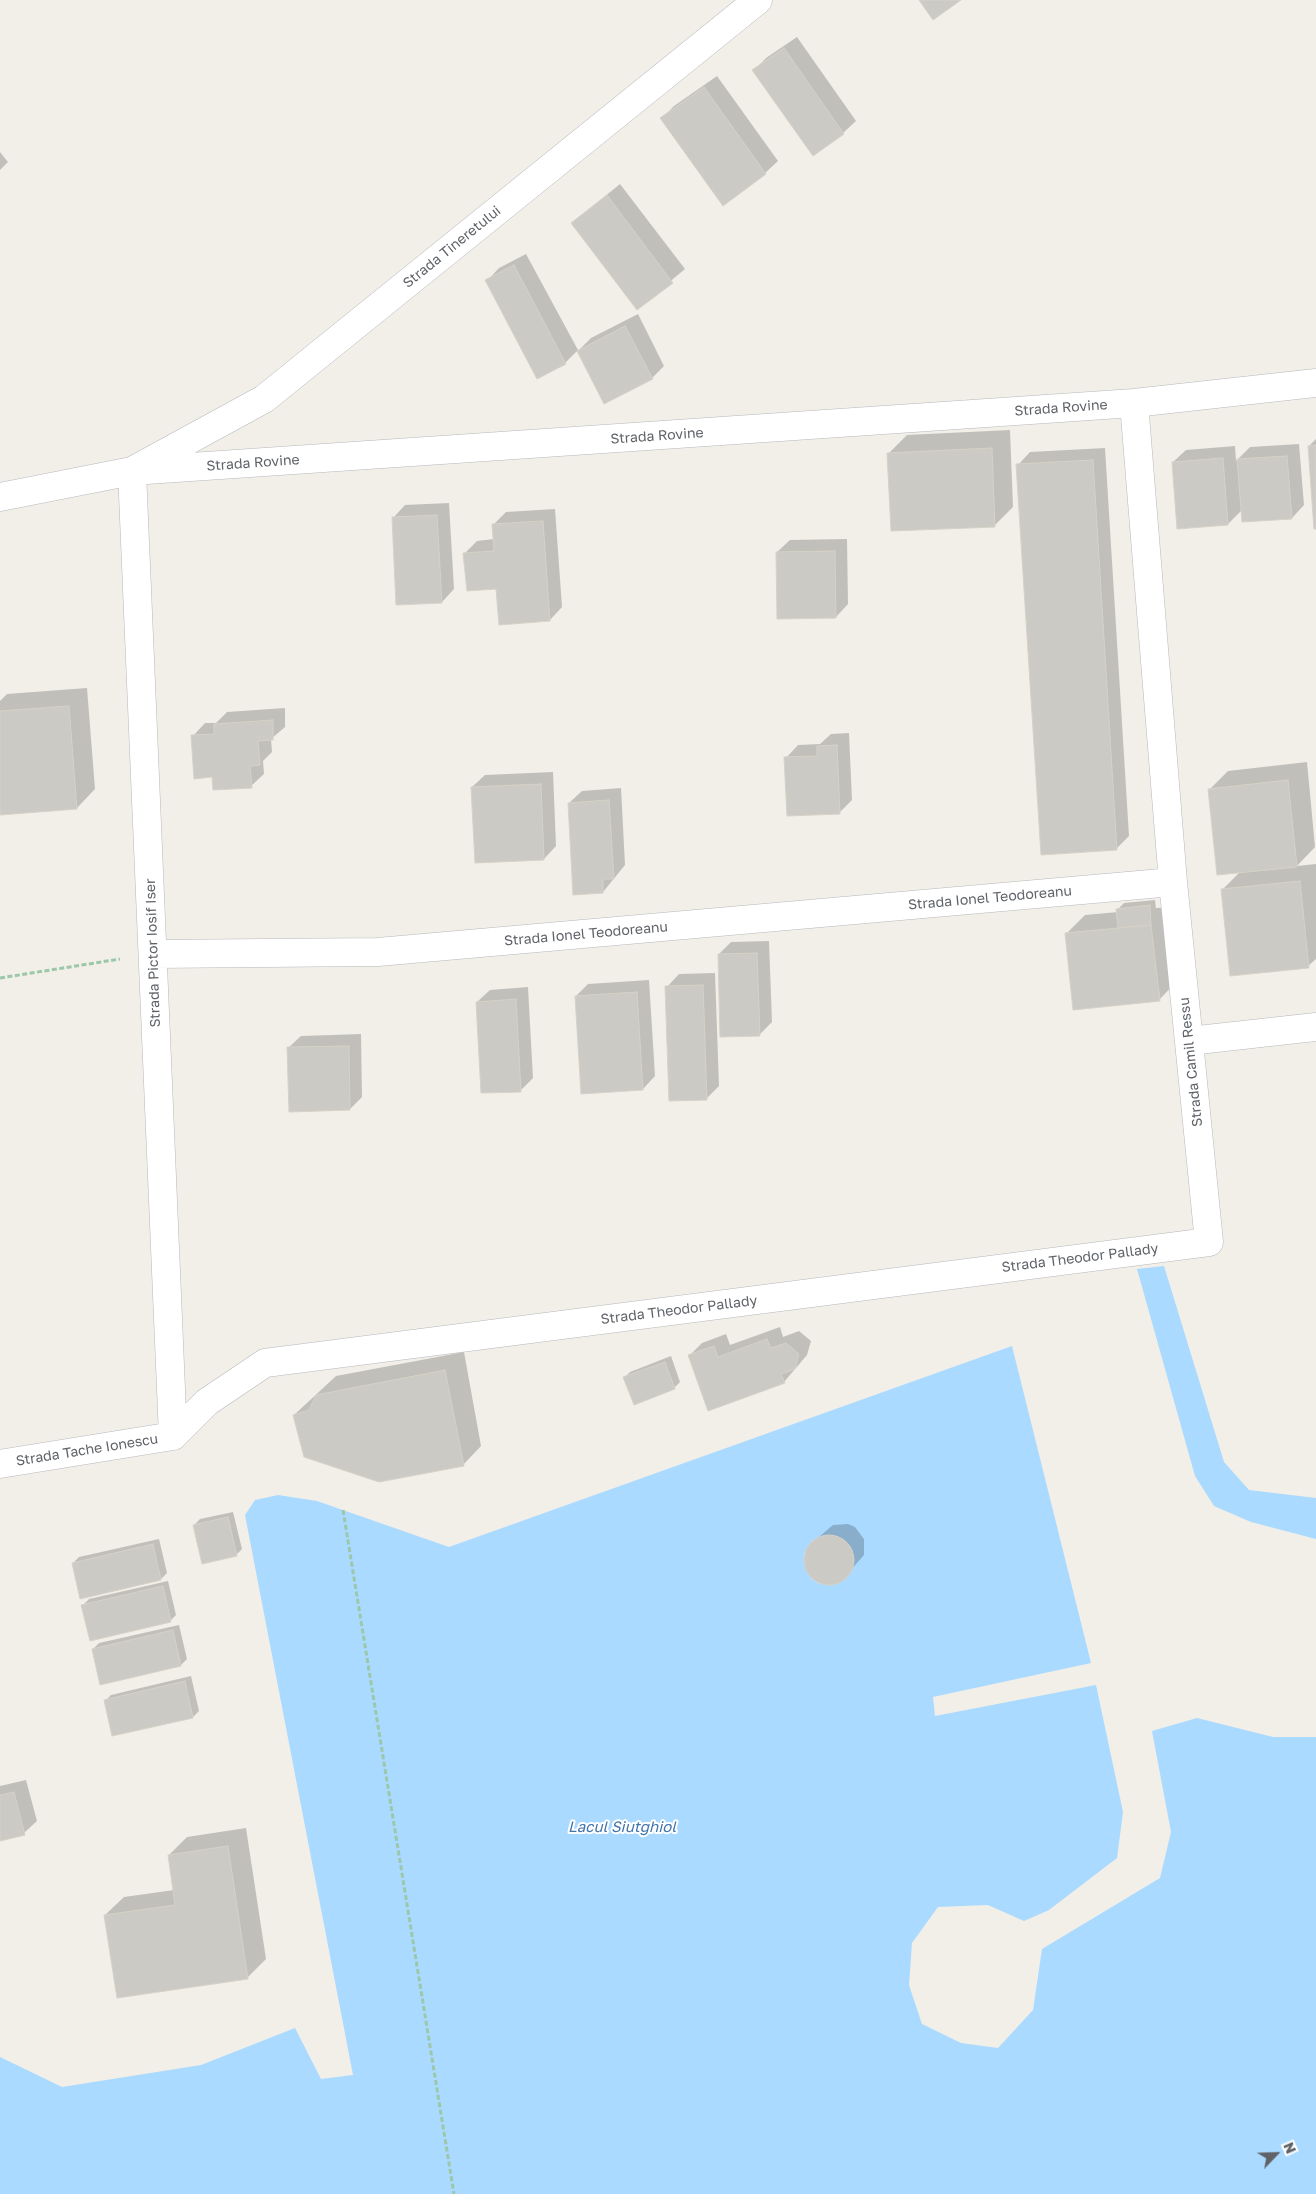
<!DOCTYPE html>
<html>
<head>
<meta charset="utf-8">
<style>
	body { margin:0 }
	#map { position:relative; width:1316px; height:2194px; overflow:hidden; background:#f1efe8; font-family:"Golos Text",sans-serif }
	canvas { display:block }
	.north { position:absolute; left:1251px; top:2129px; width:50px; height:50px; -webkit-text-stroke:4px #fff; paint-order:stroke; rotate:66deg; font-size:14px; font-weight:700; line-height:20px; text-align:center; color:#5f6368 }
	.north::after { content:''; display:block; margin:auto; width:18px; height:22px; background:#5f6368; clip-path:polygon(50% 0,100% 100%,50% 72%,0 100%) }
</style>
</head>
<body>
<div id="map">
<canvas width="1316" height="2194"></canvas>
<div class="north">N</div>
</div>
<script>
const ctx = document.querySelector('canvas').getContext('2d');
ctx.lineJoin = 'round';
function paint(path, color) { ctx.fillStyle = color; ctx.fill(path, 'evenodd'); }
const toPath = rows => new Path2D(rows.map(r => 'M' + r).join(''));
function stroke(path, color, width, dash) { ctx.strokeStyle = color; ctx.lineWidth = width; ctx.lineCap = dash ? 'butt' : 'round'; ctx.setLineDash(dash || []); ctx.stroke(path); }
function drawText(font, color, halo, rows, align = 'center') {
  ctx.font = font + ' "Golos Text",sans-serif'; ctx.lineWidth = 4; ctx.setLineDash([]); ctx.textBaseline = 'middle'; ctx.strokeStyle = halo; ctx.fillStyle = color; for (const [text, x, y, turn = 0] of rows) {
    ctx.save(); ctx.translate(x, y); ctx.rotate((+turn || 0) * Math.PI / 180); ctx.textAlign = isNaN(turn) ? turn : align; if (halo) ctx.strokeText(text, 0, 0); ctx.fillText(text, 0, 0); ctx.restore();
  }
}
paint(toPath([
	[1164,1266,1224,1462,1249,1490,1316,1498,1316,1539,1251,1522,1214,1506,1195,1476,1137,1269],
	[1012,1346,1091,1663,933,1697,935,1716,1096,1685,1123,1812,1117,1858,1049,1910,1024,1921,988,1905,938,1907,912,1943,909,1985,922,2024,961,2043,998,2048,1033,2010,1042,1949,1160,1878,1171,1832,1152,1731,1197,1718,1273,1737,1316,1737,1316,2194,0,2194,0,2057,62,2087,201,2065,295,2028,321,2079,353,2075,245,1515,255,1500,278,1495,317,1501,449,1547],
	[827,1535,842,1539,848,1545,854,1560,848,1576,834,1585,818,1583,811,1578,804,1563,804,1554,812,1541]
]), '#aadaff');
paint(toPath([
	[797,37,856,121,843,133,754,71,766,58],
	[717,76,778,161,765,173,662,118,674,106],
	[0,152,8,162,0,170],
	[620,184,685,269,637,309,572,223],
	[526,254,578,350,565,363,487,281,499,268],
	[638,314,664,366,652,378,578,351,591,338],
	[1010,430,1013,507,995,525,889,453,907,435],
	[1316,439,1316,528,1309,446],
	[1299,444,1304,505,1292,518,1243,521,1242,510,1228,524,1173,462,1186,450,1235,446,1236,461,1250,447],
	[1105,448,1129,836,1116,849,1018,465,1030,452],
	[449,503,454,589,442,602,393,518,405,505],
	[555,509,562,607,550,620,465,553,477,541,494,539,493,525,506,512],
	[847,539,848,604,836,617,777,552,790,540],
	[87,688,95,789,77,808,0,814,0,701,7,694],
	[285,708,285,727,271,739,272,752,263,761,264,774,251,786,213,776,193,736,205,723,216,723,227,712],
	[849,733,852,800,839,813,786,758,798,745,820,744,831,734],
	[1307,762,1315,847,1297,866,1316,864,1316,959,1308,966,1222,890,1241,871,1210,789,1228,771],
	[553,772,556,846,544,859,472,787,485,775],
	[621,788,625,865,603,892,569,803,582,791],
	[1155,900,1156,908,1170,907,1177,981,1159,1000,1066,934,1085,915,1118,912,1118,909,1124,903],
	[769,941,772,1022,760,1034,719,954,731,942],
	[715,973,719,1086,706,1099,667,987,679,974],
	[649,980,655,1076,643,1089,576,996,588,984],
	[528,987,533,1078,521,1090,477,1002,490,990],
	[361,1034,362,1097,350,1109,288,1048,301,1036],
	[780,1327,783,1337,799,1331,811,1341,807,1355,784,1382,689,1356,702,1343,726,1334,730,1345],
	[464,1352,481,1446,463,1465,294,1415,336,1376],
	[671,1356,680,1382,674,1388,624,1378,630,1372],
	[233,1512,242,1549,236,1555,194,1525,200,1519],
	[848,1524,855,1527,864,1539,864,1555,842,1580,826,1584,812,1577,807,1570,806,1555,813,1542,833,1525],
	[159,1539,167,1573,161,1579,73,1563,79,1557],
	[168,1581,176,1615,170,1621,83,1605,89,1599],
	[179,1625,187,1659,181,1665,101,1684,93,1649,99,1643],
	[191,1676,199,1711,193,1717,105,1701,111,1695],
	[26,1780,37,1821,24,1833,0,1840,0,1786],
	[246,1828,266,1959,247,1978,105,1915,124,1897,174,1890,169,1855,187,1837]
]), '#0003');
const building = toPath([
	[919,0,961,0,933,20,919,0],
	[784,48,844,134,813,156,752,70,784,48],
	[704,87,766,174,723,206,660,118,704,87],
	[607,195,673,283,637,310,571,223,607,195],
	[514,265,566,364,537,379,485,280,514,265],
	[625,326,653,379,604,404,577,351,625,326],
	[1316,445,1316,529,1314,529,1308,446,1316,445],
	[992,448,995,527,891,531,887,453,992,448],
	[1287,456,1292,519,1242,522,1237,459,1287,456],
	[1223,458,1228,525,1177,529,1172,462,1223,458],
	[1093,460,1117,850,1041,855,1016,464,1093,460],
	[437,515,442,603,396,605,392,517,437,515],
	[543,521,550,621,499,625,496,589,467,591,463,553,494,551,492,524,543,521],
	[835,551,836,618,777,619,776,552,835,551],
	[69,706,77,809,0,815,0,711,69,706],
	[273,720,273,740,258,741,260,765,250,766,252,788,213,790,212,777,194,779,191,735,214,734,214,724,273,720],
	[837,745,840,814,787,816,784,757,817,756,817,746,837,745],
	[1288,780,1297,867,1217,875,1208,789,1288,780],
	[541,784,544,860,475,863,471,787,541,784],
	[609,800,614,879,603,879,603,893,573,895,568,803,609,800],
	[1300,881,1309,968,1230,976,1221,889,1300,881],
	[1150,905,1151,925,1118,928,1116,909,1150,905],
	[1151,925,1160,1001,1073,1010,1065,933,1151,925],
	[757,953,760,1036,720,1037,718,954,757,953],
	[703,985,707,1100,669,1101,665,986,703,985],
	[637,992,643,1090,581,1094,575,996,637,992],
	[516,999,521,1092,481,1093,476,1002,516,999],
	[349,1046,350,1110,289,1112,287,1047,349,1046],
	[767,1339,771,1348,786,1343,799,1354,795,1369,781,1374,785,1383,708,1411,688,1355,714,1346,718,1357,767,1339],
	[665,1362,675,1389,634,1405,623,1377,665,1362],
	[445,1370,464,1466,379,1482,304,1457,293,1415,309,1410,316,1395,445,1370],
	[228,1517,237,1556,202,1564,193,1525,228,1517],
	'804 1560a25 25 0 1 1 50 0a25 25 0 1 1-50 0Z',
	[153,1544,161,1580,80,1599,72,1563,153,1544],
	[163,1586,171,1622,90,1641,81,1605,163,1586],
	[173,1630,181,1666,100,1685,92,1649,173,1630],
	[185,1681,193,1718,112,1736,104,1700,185,1681],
	[14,1792,25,1835,0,1841,0,1795,14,1792],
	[228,1846,248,1979,117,1998,104,1915,175,1905,168,1855,228,1846]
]);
paint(building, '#cccac5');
stroke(building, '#d6d1c6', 1);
const minor = toPath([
	[0,497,132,471,1134,403,1316,383],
	[153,954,378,952,1173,882],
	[1189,1041,1316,1027],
	[173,1436,207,1402,265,1363,1209,1242,1173,882,1134,403],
	[173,1436,132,471,264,399,758,0],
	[0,1464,173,1436]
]);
stroke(minor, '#b5b8bc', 29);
stroke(toPath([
	[0,978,120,959],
	[343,1510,454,2194]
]), '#9cc7a9', 3, [5, 2.5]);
stroke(minor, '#fff', 28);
drawText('14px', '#5f6368', '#fff', [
	["Strada Tineretului",452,247,-39],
	["Strada Rovine",1061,408,-4],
	["Strada Rovine",657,436,-4],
	["Strada Rovine",253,463,-4],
	["Strada Ionel Teodoreanu",990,898,-5],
	["Strada Ionel Teodoreanu",586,934,-5],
	["Strada Pictor Iosif Iser",153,953,-92],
	["Strada Camil Ressu",1191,1062,-96],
	["Strada Theodor Pallady",1080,1258,-7],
	["Strada Theodor Pallady",679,1310,-7],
	["Strada Tache Ionescu",87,1450,-9]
]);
drawText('italic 15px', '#4174aa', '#fff', [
	["Lacul Siutghiol",622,1827]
]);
</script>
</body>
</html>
